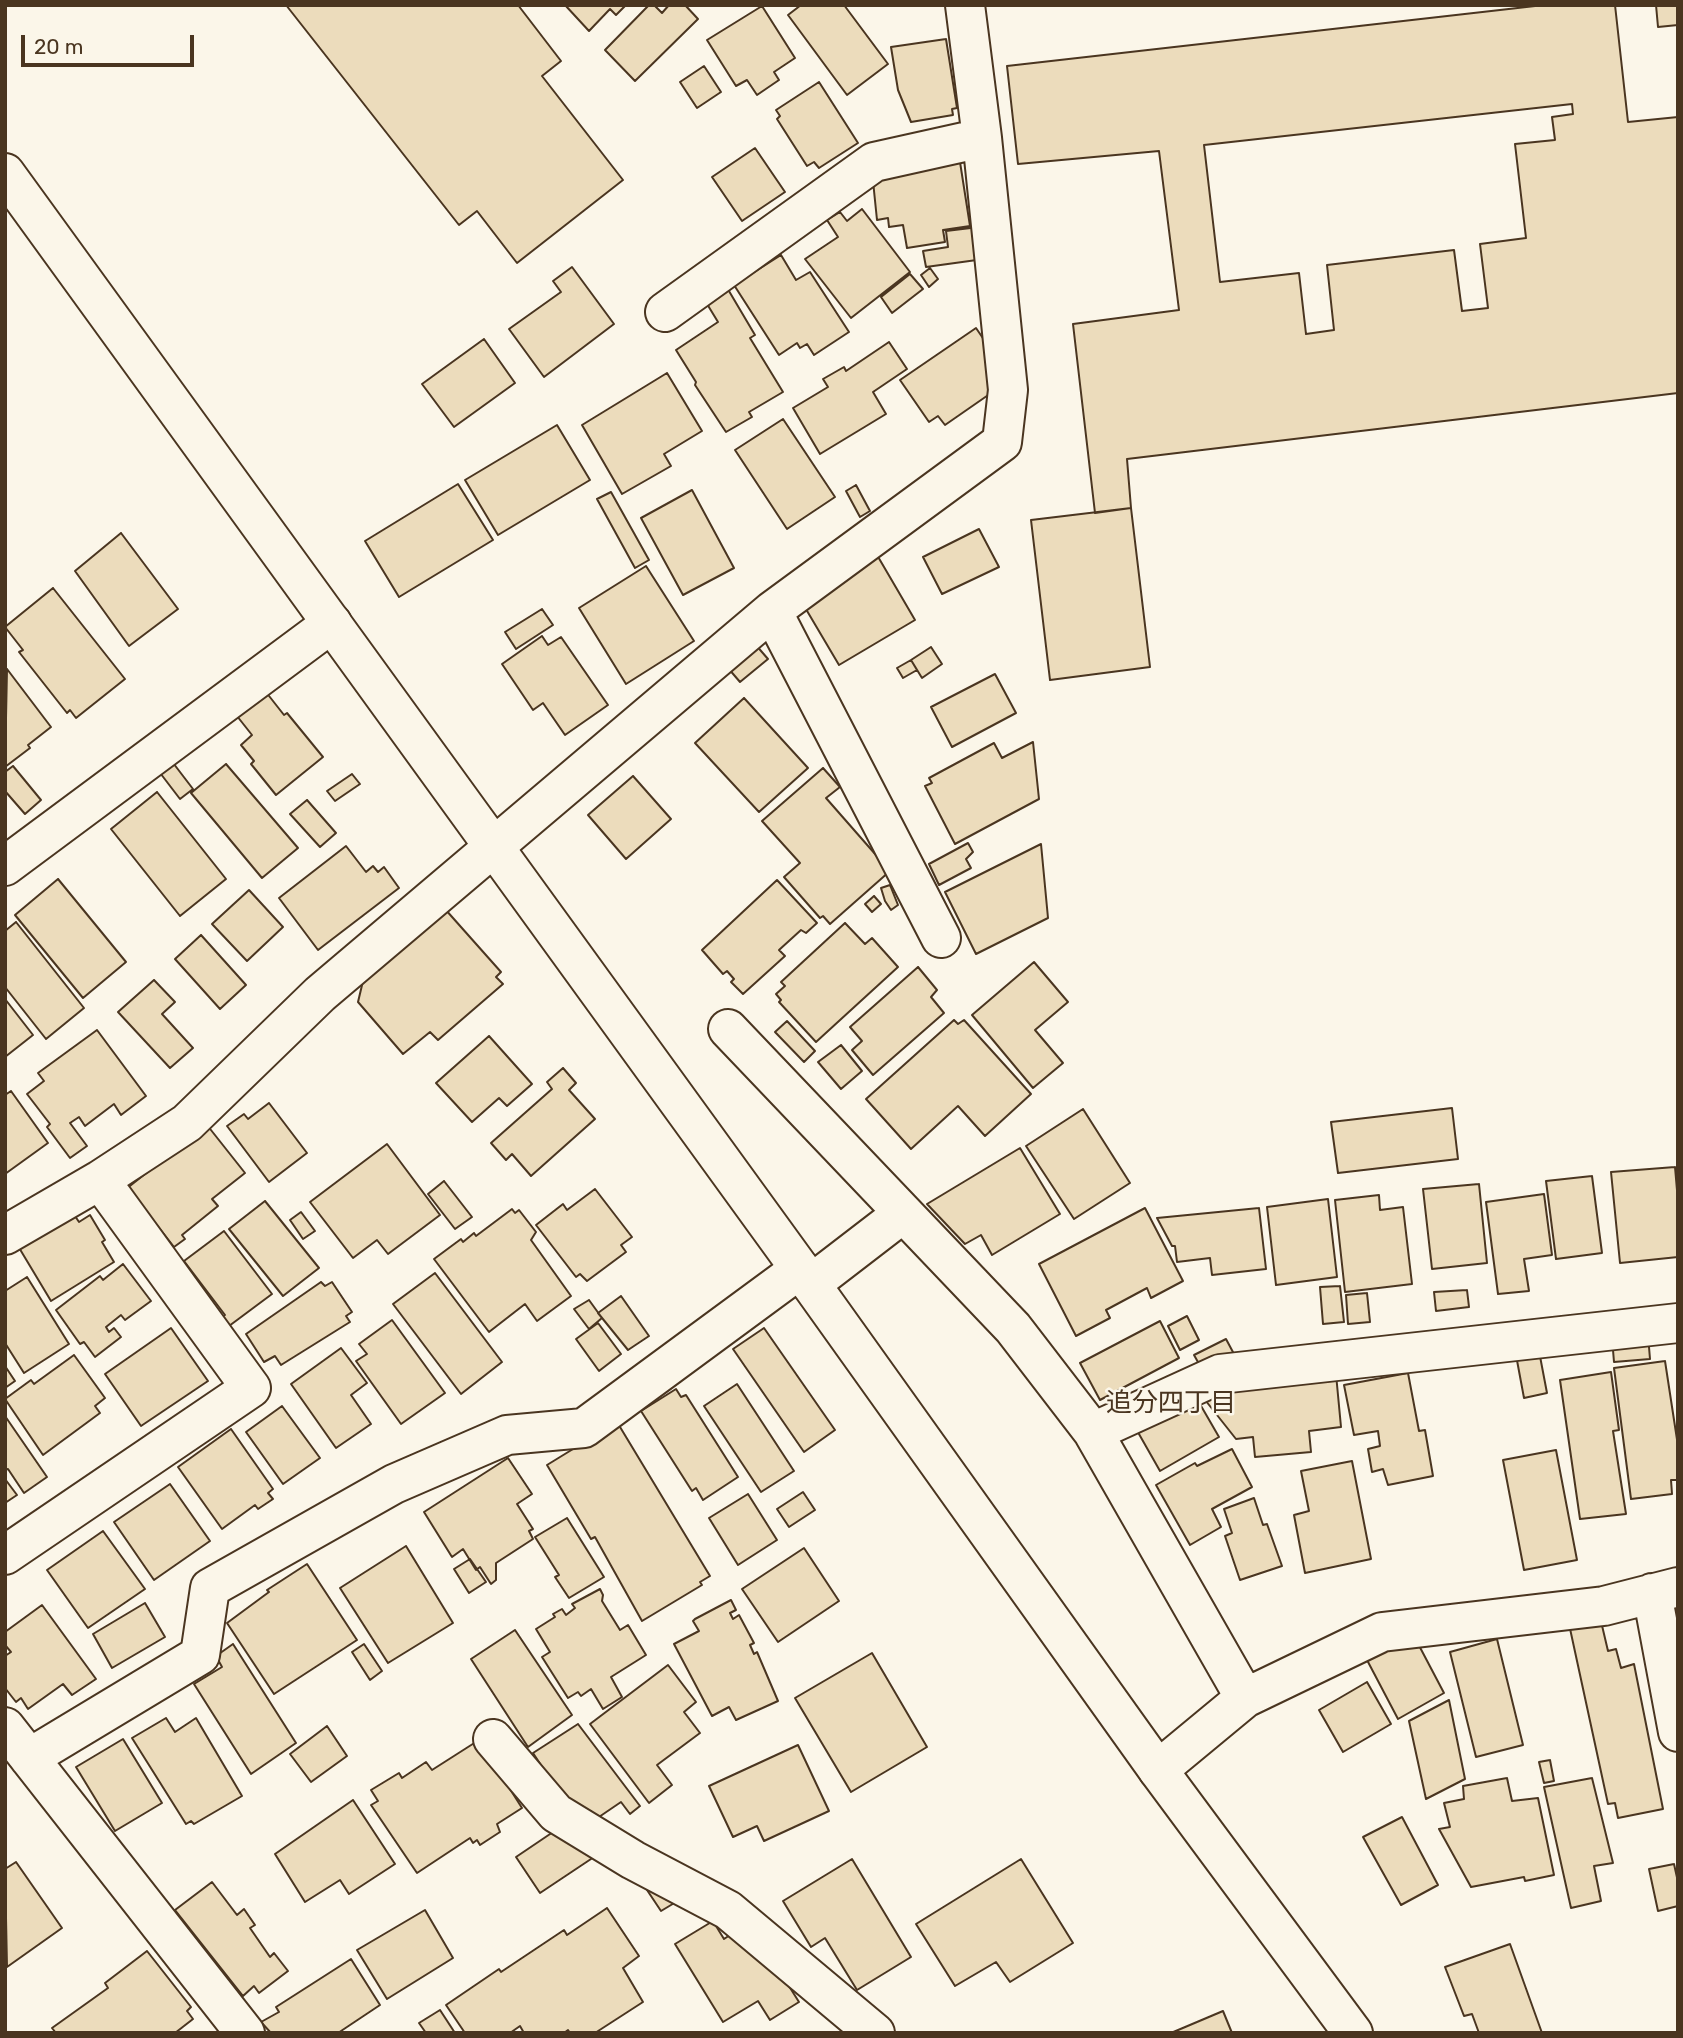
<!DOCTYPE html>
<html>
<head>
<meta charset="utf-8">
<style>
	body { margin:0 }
	#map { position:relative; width:1683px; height:2038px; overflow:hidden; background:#fbf6e9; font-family:Rubik,sans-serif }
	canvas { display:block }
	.frame { position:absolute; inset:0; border:7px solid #4a3520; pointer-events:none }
	.scale { position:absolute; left:21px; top:35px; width:173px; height:32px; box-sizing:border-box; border:4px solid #4a3520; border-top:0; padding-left:9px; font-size:21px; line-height:24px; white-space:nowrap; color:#4a3520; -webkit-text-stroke:5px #fbf6e9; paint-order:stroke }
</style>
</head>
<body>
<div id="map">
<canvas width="1683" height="2038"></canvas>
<div class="frame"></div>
<div class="scale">20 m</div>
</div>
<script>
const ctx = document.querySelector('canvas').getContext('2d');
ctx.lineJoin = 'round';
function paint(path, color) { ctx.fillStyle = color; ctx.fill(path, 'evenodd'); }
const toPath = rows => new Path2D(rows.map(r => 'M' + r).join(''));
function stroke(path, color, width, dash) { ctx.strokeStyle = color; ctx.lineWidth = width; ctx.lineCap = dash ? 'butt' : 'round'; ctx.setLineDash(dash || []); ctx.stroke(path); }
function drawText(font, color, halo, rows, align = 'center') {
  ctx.font = font + ' Rubik,"Noto Sans JP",sans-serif'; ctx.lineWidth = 5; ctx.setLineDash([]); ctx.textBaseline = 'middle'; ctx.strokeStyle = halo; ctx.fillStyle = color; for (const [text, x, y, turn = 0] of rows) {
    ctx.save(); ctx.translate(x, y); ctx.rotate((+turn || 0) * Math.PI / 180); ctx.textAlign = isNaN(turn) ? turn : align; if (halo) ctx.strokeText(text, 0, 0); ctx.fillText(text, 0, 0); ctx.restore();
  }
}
const building = toPath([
	[286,5,518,5,561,61,542,76,623,180,517,263,477,211,459,225,286,5],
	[565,5,626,5,616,15,610,9,589,31,565,5],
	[649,5,654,5,662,13,669,5,685,5,698,19,635,81,605,50,649,5],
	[801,5,844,5,888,64,847,95,788,15,801,5],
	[1615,5,1628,122,1678,117,1678,393,1127,459,1131,508,1095,513,1073,324,1179,310,1159,151,1018,164,1007,66,1544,5,1615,5],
	[1572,104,1573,114,1552,117,1555,140,1515,144,1526,238,1480,244,1488,308,1462,311,1454,250,1327,265,1334,330,1306,334,1299,273,1220,282,1204,145,1572,104],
	[1656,5,1678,5,1678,25,1658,27,1656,5],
	[762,6,795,58,774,72,779,80,757,95,747,80,736,86,707,40,762,6],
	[946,39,957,108,952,109,953,115,911,122,898,90,891,47,946,39],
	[704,66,721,92,697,108,680,82,704,66],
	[819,82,858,143,819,168,814,162,807,166,777,119,780,116,776,110,819,82],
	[755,148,785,192,742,221,712,177,755,148],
	[960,162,970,226,943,230,945,242,907,248,903,225,889,227,888,218,877,220,873,181,960,162],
	[862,209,910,272,851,318,805,259,838,237,827,220,840,212,847,221,862,209],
	[979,227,984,259,926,267,923,251,948,247,946,231,979,227],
	[781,255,796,280,810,272,849,332,814,355,807,344,800,348,797,343,779,355,734,285,781,255],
	[572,267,614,324,544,377,509,329,561,292,553,281,572,267],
	[930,268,938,279,929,287,921,275,930,268],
	[910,274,923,289,892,313,881,297,910,274],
	[726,286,755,335,750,338,783,392,749,412,752,417,726,432,695,385,696,382,676,350,718,322,704,299,726,286],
	[976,328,991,350,994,391,945,425,938,416,929,422,900,380,976,328],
	[484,339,515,383,454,427,422,384,484,339],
	[889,342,907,369,873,392,886,414,820,454,793,408,828,387,823,379,844,367,846,371,889,342],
	[667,373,702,431,664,454,671,466,622,494,582,425,667,373],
	[783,419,835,497,787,529,735,450,783,419],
	[557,425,590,480,498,535,465,480,557,425],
	[458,484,493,540,399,597,365,541,458,484],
	[856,485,870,511,860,517,846,491,856,485],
	[692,490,734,568,683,595,641,518,692,490],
	[611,492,649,560,635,568,597,499,611,492],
	[1131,508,1150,667,1050,680,1031,520,1131,508],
	[979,529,999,567,942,594,923,557,979,529],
	[121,533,178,609,129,646,75,571,121,533],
	[877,555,915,620,839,665,800,599,877,555],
	[646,566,694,641,626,684,579,608,646,566],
	[53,588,125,679,76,718,70,710,67,713,19,652,23,650,5,627,53,588],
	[542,609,553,625,516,649,505,632,542,609],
	[542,636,548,645,561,637,608,705,565,735,543,703,533,710,502,664,542,636],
	[755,644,768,659,740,682,728,668,755,644],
	[931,647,942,664,922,678,911,660,931,647],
	[911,660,917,670,903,678,897,668,911,660],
	[7,669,51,727,28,745,30,748,5,767,7,669],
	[995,674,1016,713,952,747,931,707,995,674],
	[262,687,284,715,287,713,323,757,276,795,251,764,254,761,241,745,252,735,233,711,262,687],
	[744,698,808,768,759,812,695,743,744,698],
	[1033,742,1039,799,955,844,925,786,932,783,929,778,994,743,1002,758,1033,742],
	[167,755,193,789,180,799,154,765,167,755],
	[226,764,298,848,262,878,191,793,226,764],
	[13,766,41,800,25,814,5,791,5,772,13,766],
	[823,768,840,787,826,798,890,871,830,924,823,916,820,918,784,877,800,863,762,821,823,768],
	[352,774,360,784,335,801,327,791,352,774],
	[633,776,671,819,626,859,588,815,633,776],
	[157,792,226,879,180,916,111,829,157,792],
	[307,800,336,833,320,847,290,814,307,800],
	[968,843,973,852,966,859,971,868,939,885,929,864,968,843],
	[1041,844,1048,918,976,954,945,892,1041,844],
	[346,846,366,872,373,866,378,872,384,867,399,888,318,950,279,898,346,846],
	[58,879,126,962,83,998,15,915,58,879],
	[777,880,817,923,806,933,801,930,779,950,785,956,743,994,731,982,734,979,727,971,723,974,702,950,777,880],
	[890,885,898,905,891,910,885,901,881,888,890,885],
	[249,890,283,927,247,961,212,924,249,890],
	[874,896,881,904,872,912,865,904,874,896],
	[445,909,501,972,496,977,503,984,438,1040,430,1032,403,1054,358,1002,363,981,445,909],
	[16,922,84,1008,46,1039,5,987,5,931,16,922],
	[845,923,865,944,872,938,898,967,816,1042,779,1002,781,1000,776,994,785,986,781,982,845,923],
	[201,935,246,985,220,1009,175,959,201,935],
	[1034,962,1068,1002,1035,1030,1063,1063,1033,1088,972,1015,1034,962],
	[918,967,937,990,931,997,944,1013,873,1075,852,1050,862,1041,850,1027,918,967],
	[154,980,175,1002,162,1014,193,1048,170,1068,118,1012,154,980],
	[5,999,33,1035,5,1057,5,999],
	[954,1020,958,1024,964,1020,1031,1094,985,1136,958,1106,911,1149,866,1099,954,1020],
	[787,1021,815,1051,804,1062,775,1032,787,1021],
	[97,1030,146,1096,121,1115,114,1104,85,1126,79,1117,70,1123,87,1146,70,1158,47,1127,50,1124,27,1094,44,1081,38,1073,97,1030],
	[489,1036,532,1084,507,1106,499,1098,472,1122,436,1083,489,1036],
	[841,1045,862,1071,841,1089,818,1062,841,1045],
	[563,1068,576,1083,569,1090,595,1119,531,1176,512,1154,506,1160,491,1143,552,1089,547,1082,563,1068],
	[11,1091,48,1143,5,1174,5,1095,11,1091],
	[269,1103,307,1153,269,1182,227,1126,244,1114,248,1119,269,1103],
	[1452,1108,1458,1159,1338,1173,1331,1122,1452,1108],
	[1083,1109,1130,1183,1074,1219,1026,1146,1083,1109],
	[207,1125,245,1173,212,1199,218,1206,182,1235,185,1239,174,1247,156,1224,149,1230,121,1193,207,1125],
	[387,1144,440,1215,388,1254,377,1240,353,1258,310,1202,387,1144],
	[1020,1148,1060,1214,992,1255,981,1235,965,1244,927,1204,1020,1148],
	[1675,1167,1678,1202,1678,1257,1620,1263,1611,1172,1675,1167],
	[1592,1176,1602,1253,1556,1259,1546,1181,1592,1176],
	[444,1181,472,1217,455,1229,428,1194,444,1181],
	[1479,1184,1487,1263,1432,1269,1423,1189,1479,1184],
	[595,1189,632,1237,621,1245,626,1252,587,1281,580,1274,576,1277,536,1225,563,1204,567,1210,595,1189],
	[1544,1194,1552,1255,1524,1259,1529,1291,1498,1294,1486,1202,1544,1194],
	[1379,1195,1380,1210,1403,1207,1412,1284,1345,1292,1335,1200,1379,1195],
	[1328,1199,1337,1277,1276,1285,1267,1207,1328,1199],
	[265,1201,319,1268,283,1296,229,1229,265,1201],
	[1145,1208,1183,1281,1151,1298,1147,1288,1106,1310,1110,1318,1076,1336,1039,1264,1145,1208],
	[1259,1208,1266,1269,1212,1275,1210,1258,1177,1262,1175,1246,1172,1246,1157,1218,1259,1208],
	[512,1209,515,1213,519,1210,536,1232,531,1240,571,1296,537,1321,525,1304,489,1332,434,1259,461,1239,463,1242,474,1233,476,1236,512,1209],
	[301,1212,315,1231,303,1239,290,1220,301,1212],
	[73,1213,79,1222,90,1215,105,1240,102,1242,114,1262,51,1301,18,1246,73,1213],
	[224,1231,272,1294,225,1329,218,1319,225,1315,184,1261,224,1231],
	[123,1264,151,1301,125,1320,121,1315,106,1327,109,1332,114,1328,121,1337,95,1357,84,1342,80,1344,56,1310,100,1276,103,1280,123,1264],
	[435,1273,502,1362,461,1394,393,1304,435,1273],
	[27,1277,69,1344,24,1373,5,1343,5,1291,27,1277],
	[321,1282,325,1286,332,1282,352,1312,346,1316,350,1322,281,1365,275,1356,264,1362,246,1334,321,1282],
	[1340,1286,1344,1322,1323,1324,1320,1287,1340,1286],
	[1467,1290,1469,1307,1436,1311,1434,1292,1467,1290],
	[1367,1293,1370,1322,1348,1324,1346,1295,1367,1293],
	[621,1296,649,1336,628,1350,598,1313,621,1296],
	[589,1300,602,1318,589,1329,574,1309,589,1300],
	[1187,1316,1199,1340,1180,1350,1168,1326,1187,1316],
	[392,1320,445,1393,401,1424,356,1361,367,1354,359,1344,392,1320],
	[1160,1321,1179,1358,1100,1400,1080,1363,1160,1321],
	[598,1323,621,1354,599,1371,576,1339,598,1323],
	[171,1328,208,1381,141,1426,105,1374,171,1328],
	[764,1328,835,1430,804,1452,733,1349,764,1328],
	[1648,1335,1650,1359,1614,1362,1612,1338,1648,1335],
	[1226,1339,1234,1354,1203,1371,1194,1355,1226,1339],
	[341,1348,367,1383,351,1395,371,1424,336,1448,291,1384,341,1348],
	[1539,1351,1547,1393,1524,1398,1516,1355,1539,1351],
	[74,1355,105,1398,95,1406,100,1413,43,1455,5,1399,31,1380,34,1384,74,1355],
	[1665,1361,1678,1446,1678,1480,1671,1480,1672,1494,1631,1499,1614,1368,1665,1361],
	[5,1366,15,1381,5,1388,5,1366],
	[1611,1372,1619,1430,1613,1431,1626,1514,1580,1519,1560,1380,1611,1372],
	[1408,1373,1419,1431,1425,1430,1433,1476,1388,1485,1383,1469,1372,1472,1368,1449,1380,1446,1378,1431,1354,1435,1344,1385,1408,1373],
	[1336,1374,1341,1427,1309,1431,1311,1452,1255,1457,1253,1437,1236,1439,1198,1391,1336,1374],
	[737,1384,794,1471,761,1492,704,1406,737,1384],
	[676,1389,681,1397,686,1395,738,1477,703,1500,696,1488,692,1491,641,1411,676,1389],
	[1193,1392,1219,1437,1160,1471,1135,1427,1193,1392],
	[282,1406,320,1458,283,1484,246,1432,282,1406],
	[5,1416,47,1477,24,1493,8,1469,5,1470,5,1416],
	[617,1422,710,1576,700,1582,702,1585,642,1621,595,1537,591,1539,547,1465,617,1422],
	[231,1429,273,1489,268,1493,273,1499,258,1509,255,1505,222,1529,178,1467,231,1429],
	[1232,1449,1252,1487,1212,1509,1221,1527,1190,1545,1156,1485,1195,1463,1197,1466,1232,1449],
	[1556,1450,1577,1560,1524,1570,1503,1460,1556,1450],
	[508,1458,532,1494,517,1504,533,1529,529,1531,533,1539,496,1563,496,1580,491,1584,480,1567,476,1570,463,1549,452,1557,424,1512,508,1458],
	[1352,1461,1371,1559,1305,1573,1294,1515,1309,1511,1301,1471,1352,1461],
	[5,1479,17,1495,5,1503,5,1479],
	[170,1484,210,1541,154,1580,114,1522,170,1484],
	[803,1492,815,1510,789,1527,777,1509,803,1492],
	[748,1494,777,1540,738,1565,709,1518,748,1494],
	[1254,1498,1263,1525,1267,1524,1282,1566,1240,1580,1225,1536,1232,1533,1224,1509,1254,1498],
	[567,1518,604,1577,569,1598,555,1577,559,1575,535,1537,567,1518],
	[103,1531,145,1589,88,1628,47,1570,103,1531],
	[406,1546,453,1623,388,1663,340,1588,406,1546],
	[804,1548,839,1601,778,1642,742,1589,804,1548],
	[470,1559,486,1582,469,1593,454,1569,470,1559],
	[307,1564,357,1640,274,1694,227,1623,269,1592,267,1590,307,1564],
	[600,1589,603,1595,602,1601,620,1630,628,1625,646,1655,611,1677,622,1697,603,1709,591,1689,581,1696,578,1692,568,1698,542,1657,550,1652,536,1629,555,1617,553,1614,562,1609,566,1615,575,1608,572,1604,600,1589],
	[731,1600,736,1610,730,1613,733,1619,739,1615,754,1643,750,1645,754,1654,757,1652,778,1701,736,1720,729,1707,712,1716,674,1644,699,1631,693,1621,695,1619,731,1600],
	[145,1603,165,1637,112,1668,93,1634,145,1603],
	[42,1605,96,1679,72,1695,63,1684,28,1709,21,1698,16,1702,5,1688,5,1656,11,1652,5,1645,5,1632,42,1605],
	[1600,1617,1608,1651,1616,1649,1621,1668,1634,1664,1663,1809,1618,1818,1615,1803,1608,1804,1569,1624,1600,1617],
	[515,1630,572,1715,528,1747,471,1659,515,1630],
	[1414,1636,1444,1693,1398,1719,1367,1660,1414,1636],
	[1497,1639,1523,1745,1476,1757,1450,1652,1497,1639],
	[233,1644,296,1743,251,1774,194,1684,222,1667,216,1656,233,1644],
	[364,1644,382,1671,370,1680,352,1652,364,1644],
	[872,1653,927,1747,851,1792,795,1698,872,1653],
	[668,1665,696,1702,684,1712,700,1733,657,1765,672,1785,649,1803,590,1724,668,1665],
	[1367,1682,1391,1724,1343,1752,1319,1710,1367,1682],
	[1449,1700,1465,1779,1426,1799,1409,1721,1449,1700],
	[166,1718,175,1732,196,1718,242,1796,194,1824,191,1821,186,1824,132,1738,166,1718],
	[578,1724,640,1806,630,1814,621,1802,596,1819,591,1811,586,1814,560,1794,533,1753,578,1724],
	[327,1726,347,1756,311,1782,290,1754,327,1726],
	[123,1739,162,1803,115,1831,76,1767,123,1739],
	[479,1740,522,1808,497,1824,500,1832,480,1845,477,1840,473,1843,470,1838,417,1873,371,1805,378,1801,371,1790,399,1773,402,1778,426,1762,432,1770,479,1740],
	[798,1745,829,1811,764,1841,757,1826,733,1837,709,1786,798,1745],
	[1550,1760,1554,1781,1544,1783,1539,1762,1550,1760],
	[1507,1778,1512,1801,1538,1798,1554,1875,1525,1881,1524,1877,1471,1887,1439,1829,1450,1827,1444,1803,1464,1799,1463,1786,1507,1778],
	[1592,1778,1613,1863,1594,1866,1601,1901,1571,1908,1544,1787,1592,1778],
	[353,1800,395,1864,349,1894,340,1880,305,1902,275,1854,353,1800],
	[1402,1817,1438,1885,1401,1905,1363,1837,1402,1817],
	[556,1830,594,1857,540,1893,516,1857,556,1830],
	[852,1859,911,1957,857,1990,825,1938,811,1947,783,1901,852,1859],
	[1021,1859,1073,1943,1010,1982,996,1962,955,1986,916,1924,1021,1859],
	[16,1862,62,1928,7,1967,5,1869,16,1862],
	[1674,1864,1678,1882,1678,1906,1658,1911,1649,1869,1674,1864],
	[663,1881,676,1902,661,1911,647,1890,663,1881],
	[212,1882,237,1915,244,1909,255,1925,250,1928,270,1957,274,1953,288,1971,259,1993,254,1986,243,1996,175,1910,212,1882],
	[607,1908,639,1956,623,1968,643,2002,595,2033,570,2033,568,2030,564,2033,524,2033,520,2026,510,2033,465,2033,446,2005,499,1969,501,1972,564,1930,567,1935,607,1908],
	[425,1910,453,1958,387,1999,357,1950,425,1910],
	[713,1921,724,1939,733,1933,743,1948,752,1943,770,1956,799,2002,770,2020,758,2001,723,2022,675,1944,713,1921],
	[1510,1944,1542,2033,1479,2033,1472,2014,1464,2016,1445,1967,1510,1944],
	[147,1951,191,2007,187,2011,193,2019,175,2033,56,2033,52,2028,108,1988,105,1983,147,1951],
	[351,1959,380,2005,338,2033,271,2033,261,2022,279,2012,276,2007,351,1959],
	[440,2010,455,2033,426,2033,419,2023,440,2010],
	[1223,2011,1232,2033,1171,2033,1223,2011]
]);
paint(building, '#ecdcbc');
stroke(building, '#4a3520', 2);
const street = toPath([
	[665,312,874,162,982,138],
	[772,611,1002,442,1008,390,982,138,965,5],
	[5,866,332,623],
	[728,1029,1013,1328,1093,1432,1245,1698],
	[5,1235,100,1180,187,1123,320,994,772,611,941,938],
	[811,1284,902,1214],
	[1093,1432,1220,1374,1678,1323],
	[5,1555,251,1388,100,1180],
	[1652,1593,1678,1732],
	[5,1727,245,2033],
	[493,1739,556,1813,633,1860,728,1910,875,2033],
	[29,1758,200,1655,210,1588,394,1484,507,1435,584,1428,800,1269],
	[1158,1770,1245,1698,1382,1632,1604,1606,1678,1587]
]);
const secondary = toPath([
	[5,173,800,1269,1158,1770,1353,2033]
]);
stroke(street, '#4a3520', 42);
stroke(secondary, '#4a3520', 42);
stroke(street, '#fbf6e9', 38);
stroke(secondary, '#fbf6e9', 38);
drawText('26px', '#4a3520', '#fbf6e9', [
	["追分四丁目",1171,1403]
]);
</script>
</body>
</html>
